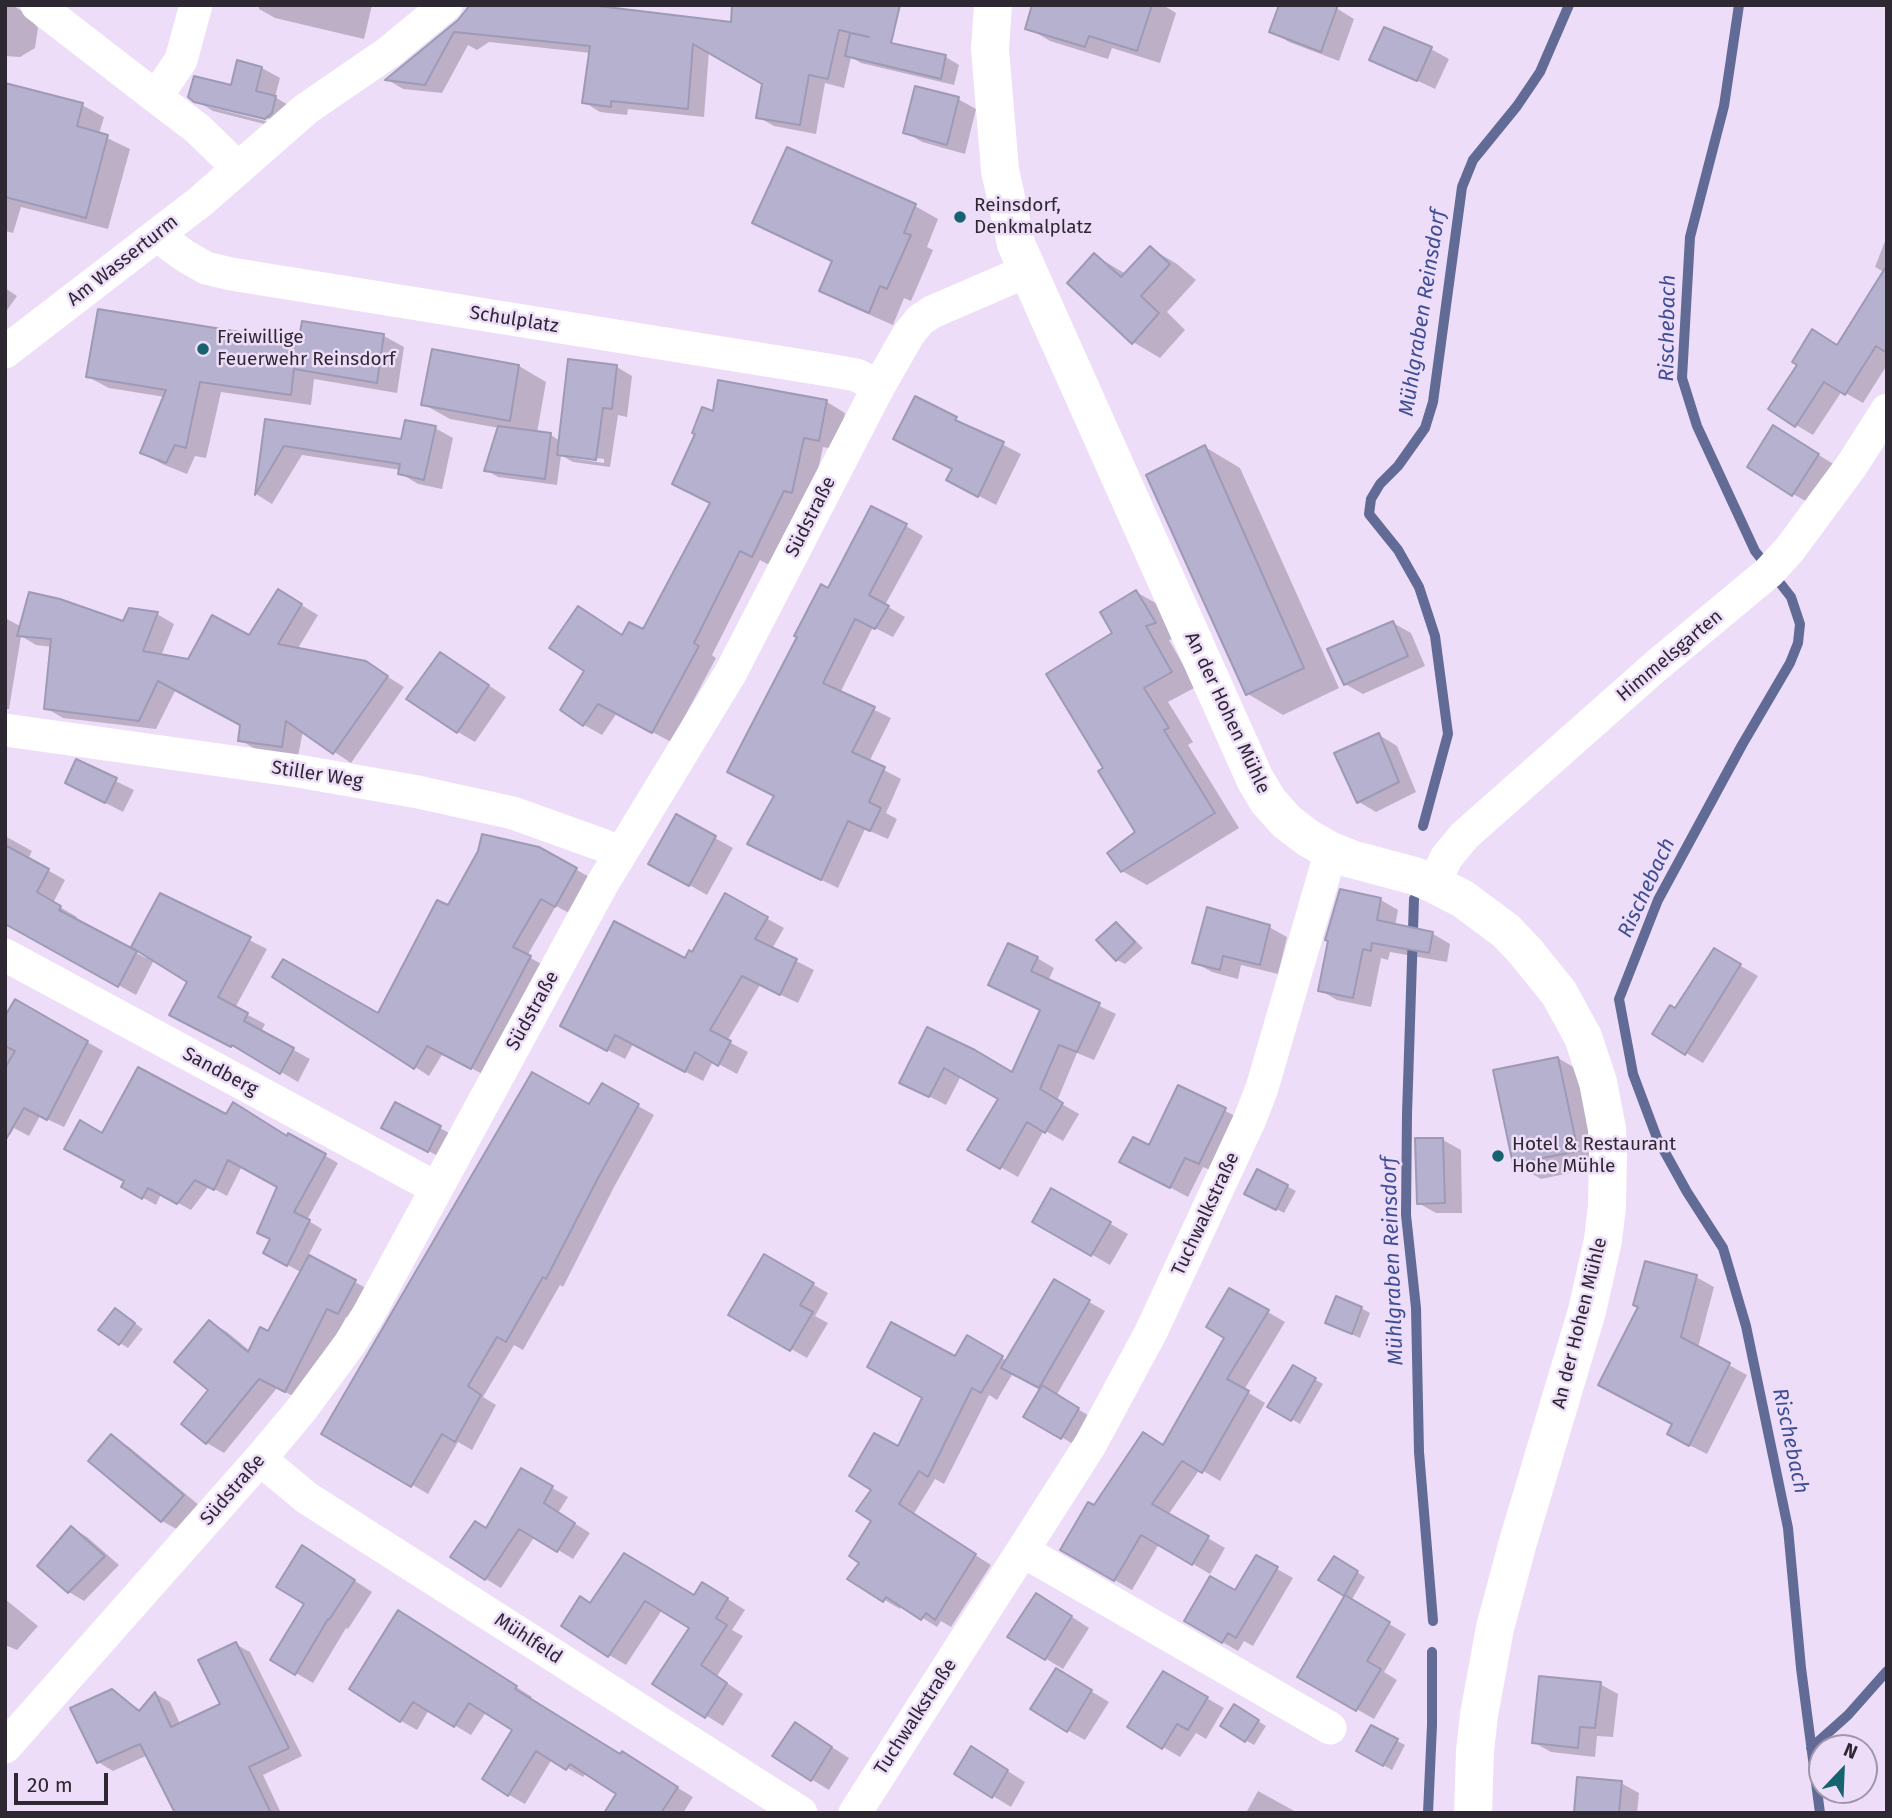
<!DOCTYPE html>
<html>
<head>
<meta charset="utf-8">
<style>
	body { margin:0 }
	#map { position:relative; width:1892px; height:1818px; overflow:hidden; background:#edddf8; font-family:"Fira Sans",sans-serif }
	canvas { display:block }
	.frame { position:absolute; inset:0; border:7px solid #2e2832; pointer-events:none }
	.north { position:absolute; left:1808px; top:1734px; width:70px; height:70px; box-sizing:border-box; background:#edddf8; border:2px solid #a195a9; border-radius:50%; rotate:23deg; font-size:19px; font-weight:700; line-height:28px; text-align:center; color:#2e2832 }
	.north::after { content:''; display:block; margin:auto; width:24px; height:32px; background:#16626e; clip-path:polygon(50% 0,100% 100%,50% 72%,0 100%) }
	.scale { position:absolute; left:14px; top:1773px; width:94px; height:32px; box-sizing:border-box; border:4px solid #2e2832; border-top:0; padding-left:9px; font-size:21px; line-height:24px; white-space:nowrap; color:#2e2832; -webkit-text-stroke:5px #edddf8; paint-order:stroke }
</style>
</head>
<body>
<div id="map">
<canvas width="1892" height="1818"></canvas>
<div class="frame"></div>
<div class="north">N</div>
<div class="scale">20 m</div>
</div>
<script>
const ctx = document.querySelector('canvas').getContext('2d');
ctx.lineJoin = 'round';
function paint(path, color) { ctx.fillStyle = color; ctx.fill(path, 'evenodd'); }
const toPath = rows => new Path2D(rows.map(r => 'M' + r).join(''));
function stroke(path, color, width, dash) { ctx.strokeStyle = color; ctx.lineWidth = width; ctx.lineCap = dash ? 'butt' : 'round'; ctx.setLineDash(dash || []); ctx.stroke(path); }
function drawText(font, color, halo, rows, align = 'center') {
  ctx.font = font + ' "Fira Sans",sans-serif'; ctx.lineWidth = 5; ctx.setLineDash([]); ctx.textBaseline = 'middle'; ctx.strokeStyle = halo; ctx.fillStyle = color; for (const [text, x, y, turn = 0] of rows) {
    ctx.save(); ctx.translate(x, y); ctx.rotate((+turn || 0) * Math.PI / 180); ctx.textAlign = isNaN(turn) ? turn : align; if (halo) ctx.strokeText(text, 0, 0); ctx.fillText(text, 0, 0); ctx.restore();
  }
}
paint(toPath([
	[5,5,12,5,27,14,38,28,35,48,20,57,5,56],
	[259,5,372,5,364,39,275,18,259,9],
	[467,5,563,5,732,24,859,24,856,36,946,57,959,65,954,85,861,63,851,57,844,88,825,83,816,134,774,126,758,117,764,84,709,51,704,117,628,109,627,115,600,112,584,102,591,53,489,42,477,50,468,45,442,93,403,89,388,80,460,21,466,12],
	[1034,5,1163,5,1176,13,1160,63,1112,48,1108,59,1050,41,1028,28],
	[1336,8,1354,19,1339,61,1289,42,1271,31],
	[1431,49,1449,59,1435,89,1372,59],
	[239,62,262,68,280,78,275,97,293,108,284,129,213,111,195,100,232,87],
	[206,103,274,120,273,123,206,106],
	[5,90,82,105,104,117,99,134,130,149,108,229,21,207,13,233,5,231],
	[958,99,976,109,965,154,922,142,905,132],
	[915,206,938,219,927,247,933,250,911,301,904,298,893,325,845,304,822,290,833,263,754,223],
	[1887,236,1887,365,1863,403,1842,391,1813,435,1796,425,1838,347,1884,272,1875,267],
	[1150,248,1177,264,1196,280,1167,312,1185,330,1160,358,1133,342,1094,255,1126,274],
	[5,288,17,296,5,313],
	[384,336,404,347,397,393,314,379,311,405,221,392,206,458,195,456,187,474,162,464,142,452,165,397,109,388,88,377,278,340],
	[434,351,519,366,546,382,537,433,551,435,560,441,569,361,617,367,632,376,627,417,618,415,610,467,573,462,561,455,557,485,498,477,486,470,499,428,450,419,423,404],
	[572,455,604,459,604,463,572,458],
	[916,399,1021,454,996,505,966,489],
	[827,402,845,413,838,450,823,447,811,503,771,566,760,560,712,655,716,658,671,742,617,713,602,735,584,725,623,636,644,631,711,503,697,434,714,413],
	[266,421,402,441,435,428,453,438,442,489,418,484,400,473,401,470,302,455,272,504,256,494],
	[1791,438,1835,465,1811,504,1793,494],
	[1205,447,1240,468,1339,688,1283,715,1248,694],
	[906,526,923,536,885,605,905,617,893,637,873,627,840,693,891,718,869,762,901,779,886,813,897,819,888,839,865,829,838,888,766,853,776,796,829,590],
	[278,591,318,615,297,650,366,663,404,687,351,763,303,731,298,756,257,750,240,740,242,725,176,689,156,729,63,718,46,708,52,647,36,645,21,636,9,709,5,709,5,618,22,627,123,624,157,614,174,624,161,656,189,661,250,638],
	[1136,592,1161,606,1179,637,1169,640,1196,687,1168,702,1193,742,1188,745,1239,828,1147,885,1122,871,1137,833,1115,634],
	[1393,623,1411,633,1425,666,1363,694,1345,684],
	[459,665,506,697,475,742,458,732],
	[1379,735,1397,746,1416,792,1376,812,1359,802],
	[77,762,134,790,123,812,67,783],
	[677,817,733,848,707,895,651,863],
	[5,836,32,851,28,859,65,880,53,903,77,917,75,920,146,958,161,895,267,949,235,1008,265,1024,261,1032,310,1059,298,1082,249,1053,249,1055,189,1024,189,981,154,960,136,995,5,922],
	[538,848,591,878,571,914,556,906,527,956,545,966,486,1076,443,1053,429,1076,415,1067,378,1016,449,908],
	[726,896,784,928,772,949,814,970,798,1003,760,985,727,1041,748,1052,737,1074,713,1061,703,1081,633,1044,625,1059,580,1036,693,955],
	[1381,900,1398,910,1395,926,1433,934,1450,944,1447,962,1390,952,1388,960,1381,958,1371,1007,1337,1000,1320,990],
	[1116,924,1124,929,1143,948,1125,964,1117,960],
	[1269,927,1287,937,1278,974,1241,965,1238,979,1212,972,1194,962],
	[1715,951,1758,976,1703,1063,1686,1053,1676,1011],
	[1037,958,1054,968,1048,981,1116,1014,1094,1060,1077,1053,1057,1101,1079,1114,1063,1141,1044,1130,1018,1177,969,1149,1001,1099,961,1076,946,1105,901,1082,928,1029,1013,1074,1042,1011,990,985],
	[16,1001,103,1051,64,1127,40,1116,29,1136,14,1128,10,1135,6,1133,5,1135,5,1020],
	[1558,1058,1585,1074,1604,1166,1541,1179,1514,1163],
	[603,1086,654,1115,614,1187,563,1287,560,1285,523,1350,514,1345,483,1397,496,1405,472,1450,458,1442,428,1494,324,1433,590,1106],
	[1179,1087,1243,1120,1217,1173,1203,1167,1188,1197,1139,1171],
	[226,1117,288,1138,289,1135,338,1163,307,1220,322,1229,308,1256,373,1292,357,1323,346,1317,303,1401,277,1388,224,1453,207,1443,211,1390,210,1322,227,1332,250,1351,269,1333,302,1273,265,1252,272,1240,279,1186,242,1166,227,1196,209,1186,191,1210,161,1194,156,1205,123,1187,126,1181,103,1135],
	[440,1128,458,1138,446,1160,401,1137],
	[1443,1140,1461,1150,1462,1213,1436,1213,1418,1203],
	[1257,1171,1296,1191,1284,1213,1246,1193],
	[1052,1190,1128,1234,1110,1265,1034,1221],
	[765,1257,828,1293,815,1316,828,1323,807,1358,730,1314],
	[1696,1277,1714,1287,1698,1348,1747,1375,1707,1454,1687,1444,1674,1424,1618,1394],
	[1054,1282,1105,1311,1056,1396,1096,1420,1080,1448,1025,1416,1047,1391,1013,1373,997,1400,989,1395,944,1484,935,1479,913,1515,991,1565,951,1627,941,1621,937,1627,902,1605,900,1609,849,1579,862,1562,873,1521,899,1449,968,1337,1007,1361],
	[1230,1290,1285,1322,1244,1390,1265,1403,1220,1481,1200,1469,1168,1515,1225,1548,1210,1574,1159,1544,1132,1590,1063,1550,1094,1508,1164,1446,1226,1337],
	[1361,1308,1370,1313,1360,1338,1335,1327],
	[123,1315,143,1329,128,1348,120,1343],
	[1293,1367,1323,1384,1300,1424,1269,1406],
	[111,1436,129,1447,200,1506,180,1531,162,1521,90,1461],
	[521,1470,568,1497,558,1513,590,1533,573,1559,535,1536,501,1588,486,1579,487,1530],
	[72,1528,87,1537,119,1565,84,1601,69,1592,39,1565],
	[1256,1557,1293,1578,1253,1646,1244,1641,1238,1651,1186,1621,1235,1593],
	[320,1558,372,1592,348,1629,346,1628,313,1683,272,1659,306,1603],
	[1334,1558,1365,1577,1351,1601,1406,1634,1384,1672,1397,1680,1374,1719,1299,1676,1347,1596,1320,1580],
	[720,1594,745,1610,732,1630,743,1636,717,1676,743,1694,723,1726,654,1683,691,1628,662,1610,626,1665,609,1655,591,1605],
	[5,1599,38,1626,17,1650,5,1645],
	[1054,1605,1089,1628,1063,1669,1010,1637],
	[415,1622,532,1697,530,1699,693,1797,683,1813,606,1813,618,1794,586,1773,583,1777,552,1759,525,1804,509,1795,514,1730,486,1712,471,1735,429,1710,417,1730,401,1721],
	[235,1644,250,1652,302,1756,263,1775,281,1813,177,1813,148,1755,113,1771,98,1762,112,1691,141,1711,156,1694,170,1702,180,1724,222,1705],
	[1056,1670,1109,1702,1085,1740,1067,1730],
	[1163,1673,1224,1708,1206,1739,1196,1733,1180,1757,1129,1727],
	[1600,1684,1618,1694,1613,1737,1597,1736,1595,1757,1551,1752,1533,1742],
	[1235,1706,1266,1726,1254,1745,1222,1726],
	[796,1724,849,1758,829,1790,811,1779],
	[1371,1727,1405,1745,1392,1770,1358,1751],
	[989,1759,1025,1782,1011,1807,993,1796],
	[1621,1783,1639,1793,1637,1813,1575,1813],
	[1258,1791,1298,1813,1246,1813]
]), '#0003');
stroke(toPath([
	[1739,5,1724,106,1690,237,1682,378,1697,426,1755,551,1791,597,1800,624,1798,643,1790,663,1742,745,1658,900,1619,999,1633,1074,1657,1138,1687,1192,1723,1248,1746,1326,1788,1528,1801,1668,1820,1813],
	[1423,826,1448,734,1435,636,1419,587,1398,550,1369,514,1371,499,1380,484,1398,466,1425,428,1433,402,1462,187,1473,160,1517,106,1540,72,1569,5],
	[1414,899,1407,1114,1406,1215,1416,1308,1419,1452,1433,1621],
	[1811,1748,1848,1715,1887,1671],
	[1428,1813,1432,1725,1432,1652]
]), '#626b95', 10);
const building = toPath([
	[470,5,590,5,731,22,732,5,900,5,891,43,946,55,941,79,845,56,850,33,869,37,839,30,828,79,809,75,800,125,756,118,762,84,693,44,688,109,611,101,611,107,582,103,590,46,454,32,425,85,385,80,458,20,470,5],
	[1032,5,1152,5,1137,51,1089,36,1085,47,1025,29,1032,5],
	[1279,5,1338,5,1321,52,1269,32,1279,5],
	[1384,27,1432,47,1417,81,1369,60,1384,27],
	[237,60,262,67,256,91,276,96,272,113,265,119,194,102,188,97,194,76,231,85,237,60],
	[5,83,83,103,77,126,108,135,86,218,5,197,5,83],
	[915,86,959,97,947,145,903,133,915,86],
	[787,147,916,204,904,233,911,235,887,289,880,286,869,313,819,291,832,261,752,223,787,147],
	[1150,246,1170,264,1141,296,1159,313,1132,344,1067,283,1094,253,1121,277,1150,246],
	[1887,265,1887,353,1876,346,1845,395,1824,382,1795,427,1768,409,1797,365,1792,362,1812,329,1837,345,1887,265],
	[98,309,277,338,277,335,299,338,302,321,384,334,377,383,294,369,291,395,200,382,186,448,175,445,166,463,140,453,166,390,86,377,98,309],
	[432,349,519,365,510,421,421,405,432,349],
	[568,359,617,365,612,409,603,408,596,460,557,455,568,359],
	[718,380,827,400,819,441,804,438,792,493,784,491,752,557,740,551,694,643,699,646,652,733,598,704,583,726,560,710,584,671,549,648,578,606,622,635,629,622,643,629,710,503,672,484,695,434,692,433,702,407,713,411,718,380],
	[915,396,957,417,955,420,1004,442,978,497,946,480,952,469,893,439,915,396],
	[265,419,401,439,405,420,436,426,424,480,398,474,400,464,284,446,255,495,265,419],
	[1773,425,1819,454,1792,496,1747,467,1773,425],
	[498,426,551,433,545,479,484,471,498,426],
	[1205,445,1304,668,1246,695,1146,475,1205,445],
	[871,506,907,524,869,595,889,606,875,629,855,619,823,683,875,707,852,752,885,767,869,802,881,808,870,831,848,821,821,880,747,844,774,796,727,772,797,637,794,636,821,584,828,588,871,506],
	[278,589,302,604,278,644,366,661,388,676,333,754,286,721,282,747,238,741,240,725,158,681,139,721,44,709,51,639,17,636,29,592,60,599,123,621,129,608,158,612,143,651,188,659,212,615,249,635,278,589],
	[1136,590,1156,623,1146,626,1172,672,1144,688,1169,728,1164,730,1215,813,1121,872,1107,853,1135,832,1098,771,1103,768,1046,674,1112,633,1100,612,1136,590],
	[1393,621,1408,656,1344,685,1327,649,1393,621],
	[440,652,489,685,457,733,406,699,440,652],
	[1379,733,1399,782,1357,803,1334,753,1379,733],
	[76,759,117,778,105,803,65,783,76,759],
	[676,814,716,836,689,886,648,864,676,814],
	[482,834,539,847,577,868,555,907,541,899,513,947,531,956,471,1069,427,1046,414,1069,272,977,283,959,378,1013,437,900,448,905,478,851,482,834],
	[5,845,49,869,37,892,61,906,59,910,137,951,118,987,5,924,5,845],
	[1340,889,1381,898,1377,920,1433,932,1429,953,1372,943,1371,951,1363,949,1353,998,1318,991,1328,941,1325,940,1340,889],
	[160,893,251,937,218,997,248,1013,244,1021,294,1048,280,1074,232,1045,231,1047,169,1015,187,982,131,947,160,893],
	[725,893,768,917,755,939,797,959,780,995,742,976,710,1030,731,1041,718,1066,695,1052,685,1072,615,1035,607,1051,560,1026,614,921,685,958,689,950,692,952,725,893],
	[1207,907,1270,925,1260,965,1223,956,1220,970,1192,963,1207,907],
	[1116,922,1135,942,1116,961,1096,940,1116,922],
	[1008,943,1038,957,1031,971,1100,1003,1077,1052,1059,1045,1040,1089,1063,1103,1045,1133,1027,1122,1000,1169,967,1150,998,1099,944,1068,929,1097,899,1083,927,1027,975,1050,1012,1072,1040,1010,988,985,1008,943],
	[1714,948,1741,964,1685,1055,1652,1034,1670,1005,1675,1008,1714,948],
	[15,999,88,1041,47,1120,24,1108,5,1141,5,1068,15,1051,5,1046,5,1016,15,999],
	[1558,1057,1578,1151,1513,1164,1493,1070,1558,1057],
	[138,1067,226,1114,233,1102,287,1136,288,1133,326,1154,294,1212,310,1220,287,1266,263,1253,270,1239,257,1233,277,1187,228,1160,214,1190,195,1180,177,1204,148,1188,142,1199,121,1187,124,1181,64,1149,80,1120,102,1133,138,1067],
	[532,1072,589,1104,602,1083,639,1104,598,1178,546,1279,543,1277,506,1342,497,1337,468,1386,481,1395,455,1442,442,1434,411,1487,321,1434,532,1072],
	[1178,1085,1226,1108,1199,1164,1185,1158,1170,1188,1119,1162,1133,1137,1149,1145,1178,1085],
	[395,1102,441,1126,428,1152,381,1128,395,1102],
	[1415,1138,1443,1138,1445,1203,1417,1204,1415,1138],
	[1257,1169,1288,1185,1276,1210,1244,1194,1257,1169],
	[1051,1188,1111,1222,1091,1256,1032,1222,1051,1188],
	[764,1254,814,1283,800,1305,813,1312,790,1351,728,1315,764,1254],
	[309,1255,356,1280,338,1314,327,1309,285,1392,259,1379,206,1444,181,1424,208,1390,174,1362,209,1320,248,1352,260,1327,268,1331,309,1255],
	[1645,1261,1697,1275,1681,1337,1730,1363,1689,1446,1667,1434,1672,1424,1598,1385,1638,1307,1633,1305,1645,1261],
	[1054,1279,1090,1300,1039,1388,1001,1368,1054,1279],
	[1229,1288,1269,1310,1227,1379,1249,1391,1202,1473,1182,1461,1152,1504,1209,1536,1192,1565,1141,1535,1114,1581,1060,1550,1088,1502,1094,1505,1143,1432,1163,1445,1224,1338,1206,1327,1229,1288],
	[1336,1296,1362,1307,1352,1334,1325,1323,1336,1296],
	[115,1308,135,1323,119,1345,98,1330,115,1308],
	[891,1322,955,1356,967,1335,1003,1356,981,1393,972,1388,928,1477,919,1471,899,1504,976,1554,935,1620,926,1613,921,1620,886,1597,883,1602,847,1579,859,1563,849,1556,871,1521,856,1511,871,1490,849,1476,874,1433,898,1446,922,1398,867,1367,891,1322],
	[1293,1365,1316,1378,1291,1421,1267,1407,1293,1365],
	[1042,1385,1079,1408,1061,1439,1023,1417,1042,1385],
	[111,1434,184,1495,161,1522,88,1461,111,1434],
	[521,1468,553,1486,544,1503,575,1523,557,1552,519,1529,485,1580,450,1557,475,1521,486,1528,521,1468],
	[71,1526,105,1556,68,1593,37,1566,71,1526],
	[302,1545,355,1580,329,1620,328,1619,295,1675,270,1660,304,1604,276,1587,302,1545],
	[624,1553,694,1595,702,1582,728,1598,716,1618,727,1625,701,1665,727,1683,705,1718,652,1684,689,1628,645,1601,608,1657,561,1626,580,1596,590,1603,624,1553],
	[1256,1555,1278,1567,1236,1638,1228,1633,1222,1643,1184,1621,1210,1576,1235,1590,1256,1555],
	[1334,1556,1358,1571,1344,1596,1318,1580,1334,1556],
	[1036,1593,1072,1616,1045,1660,1007,1637,1036,1593],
	[1345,1595,1390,1622,1367,1661,1381,1669,1356,1711,1297,1677,1345,1595],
	[398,1610,517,1686,515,1689,620,1754,622,1751,678,1787,661,1813,604,1813,616,1794,570,1764,566,1770,536,1751,508,1796,482,1779,512,1730,469,1703,454,1727,413,1702,400,1722,349,1689,398,1610],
	[236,1642,289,1748,249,1767,271,1813,175,1813,140,1744,97,1763,70,1708,112,1689,139,1711,155,1692,171,1727,220,1704,198,1660,236,1642],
	[1056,1668,1092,1690,1067,1732,1030,1709,1056,1668],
	[1163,1671,1208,1697,1188,1730,1177,1724,1162,1749,1127,1727,1163,1671],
	[1539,1676,1601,1682,1595,1728,1580,1727,1578,1748,1532,1743,1539,1676],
	[1234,1704,1259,1720,1245,1742,1220,1726,1234,1704],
	[795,1722,832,1747,811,1781,772,1756,795,1722],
	[1371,1725,1398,1739,1383,1766,1356,1751,1371,1725],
	[971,1746,1008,1770,992,1798,954,1774,971,1746],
	[1577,1777,1622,1781,1619,1813,1574,1813,1577,1777]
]);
paint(building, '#b5b1ce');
stroke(building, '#9e9ab6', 2);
stroke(toPath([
	[37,5,156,97],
	[196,5,181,60,156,97,198,129,238,168],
	[160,233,170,245,185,256,206,268,231,274,828,370,856,375,879,386],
	[5,352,201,201,306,109,389,52,446,5],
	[5,730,298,771,418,792,513,813,605,846,620,854],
	[1434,884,1446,858,1464,836,1656,666,1769,572,1790,549,1852,465,1887,410],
	[5,955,436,1188],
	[260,1459,307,1498,801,1813],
	[1023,1551,1330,1728],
	[5,1747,260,1459,301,1410,349,1345,368,1315,601,886,730,674,879,386,908,335,920,320,932,312,1027,271],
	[855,1813,1090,1445,1151,1332,1250,1119,1262,1088,1331,851]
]), '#fff', 33);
stroke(toPath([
	[993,5,990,49,1000,170,1016,244,1255,779,1268,801,1287,822,1308,838,1331,851,1351,859,1415,876,1434,884,1463,899,1506,931,1525,951,1559,993,1583,1037,1598,1082,1607,1129,1608,1154,1607,1206,1603,1240,1587,1311,1518,1542,1495,1628,1479,1715,1475,1751,1473,1813]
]), '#fff', 38);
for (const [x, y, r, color] of [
	[960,217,7,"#16626e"],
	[203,349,7,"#16626e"],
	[1498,1156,7,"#16626e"]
]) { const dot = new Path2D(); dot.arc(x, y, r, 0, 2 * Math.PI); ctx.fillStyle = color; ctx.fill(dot); stroke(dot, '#edddf8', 2.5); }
drawText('19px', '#2e2832', '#edddf8', [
	["Reinsdorf,",974,206],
	["Denkmalplatz",974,228],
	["Freiwillige",217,338],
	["Feuerwehr Reinsdorf",217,360],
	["Hotel & Restaurant",1512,1145],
	["Hohe Mühle",1512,1167]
], 'left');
drawText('19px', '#2e2832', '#edddf8', [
	["Am Wasserturm",123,261,-38],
	["Schulplatz",514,320,9],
	["Südstraße",811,517,-63],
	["Himmelsgarten",1670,656,-40],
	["An der Hohen Mühle",1227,713,65],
	["Stiller Weg",317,775,9],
	["Südstraße",533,1011,-61],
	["Sandberg",220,1072,28],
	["Tuchwalkstraße",1206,1214,-65],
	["An der Hohen Mühle",1580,1323,-76],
	["Südstraße",233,1490,-49],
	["Mühlfeld",528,1639,33],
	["Tuchwalkstraße",916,1717,-57]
]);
drawText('italic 21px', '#3e4e95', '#edddf8', [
	["Mühlgraben Reinsdorf",1423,313,-81],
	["Rischebach",1668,328,-89],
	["Rischebach",1647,888,-65],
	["Mühlgraben Reinsdorf",1393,1261,-92],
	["Rischebach",1790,1441,78]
]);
</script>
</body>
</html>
